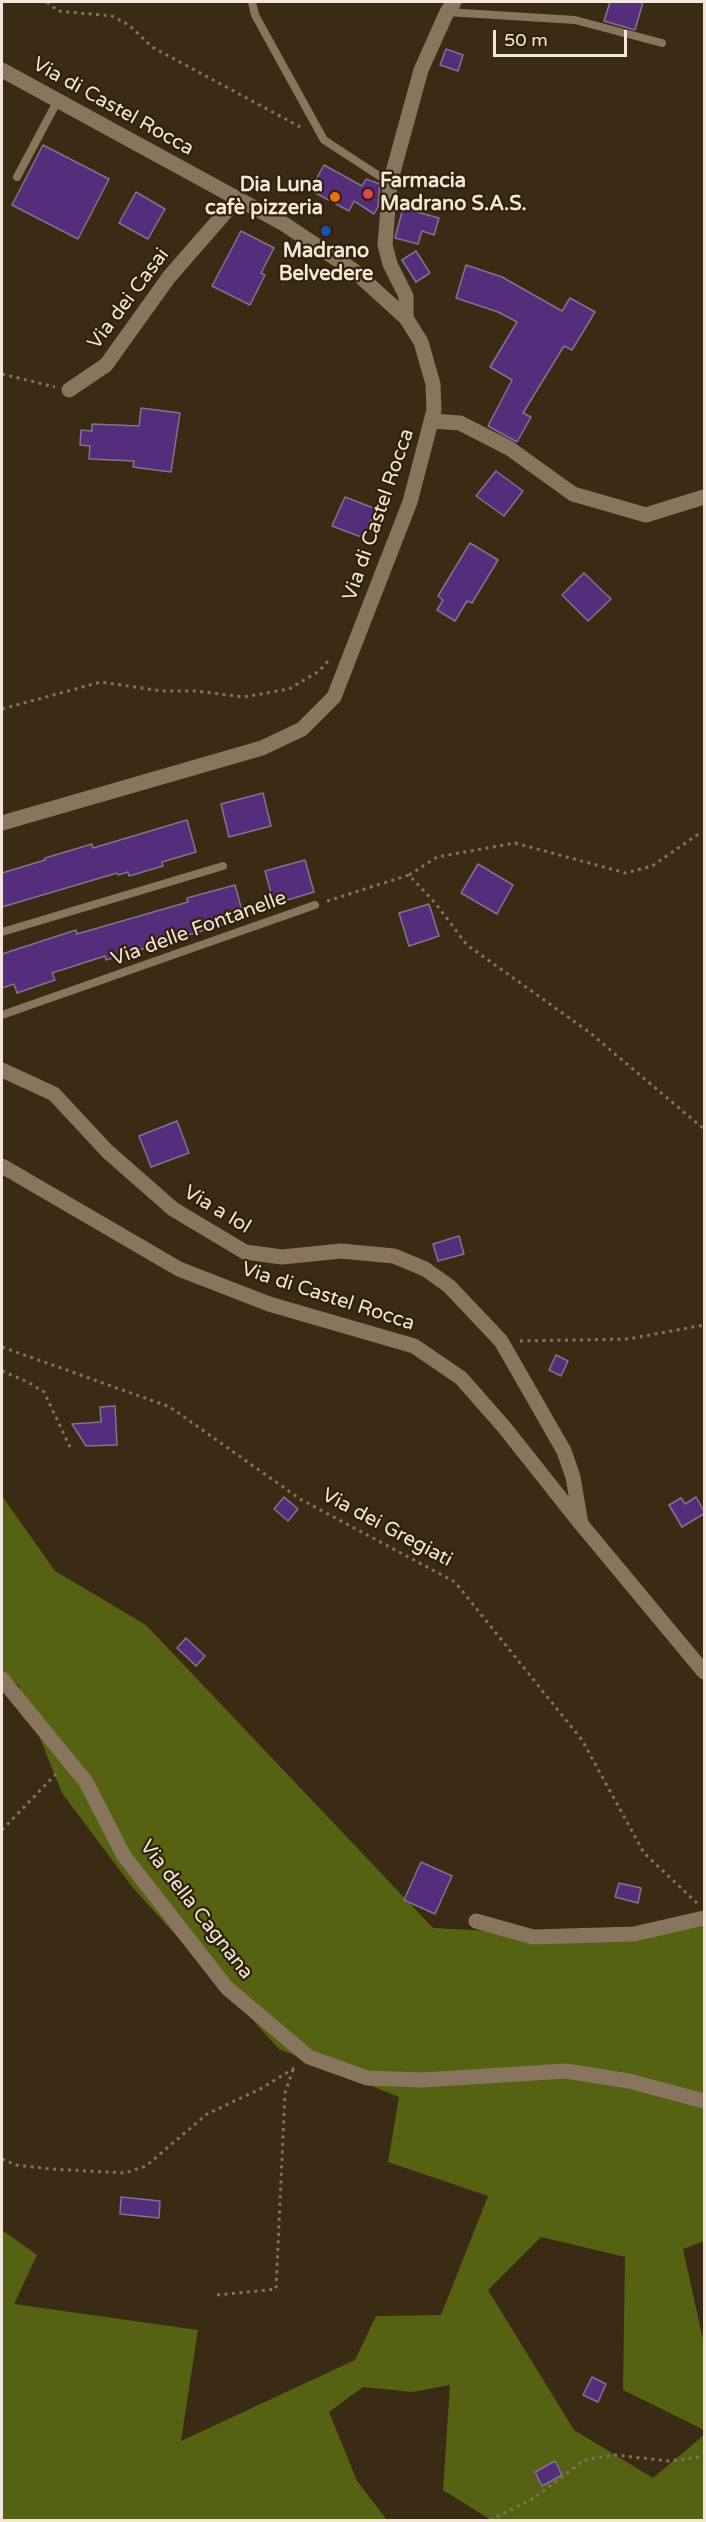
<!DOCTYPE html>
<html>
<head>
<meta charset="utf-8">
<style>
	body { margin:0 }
	#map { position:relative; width:706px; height:2522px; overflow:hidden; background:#3b2a14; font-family:"Varela Round",sans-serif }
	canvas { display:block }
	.frame { position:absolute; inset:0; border:3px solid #f2e7da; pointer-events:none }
	.scale { position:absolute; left:493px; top:30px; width:134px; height:27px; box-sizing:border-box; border:3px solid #f2e7da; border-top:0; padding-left:8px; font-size:18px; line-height:21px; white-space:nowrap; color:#f2e7da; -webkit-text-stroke:4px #31210a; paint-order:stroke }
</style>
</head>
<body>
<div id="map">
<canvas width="706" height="2522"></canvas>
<div class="frame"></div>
<div class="scale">50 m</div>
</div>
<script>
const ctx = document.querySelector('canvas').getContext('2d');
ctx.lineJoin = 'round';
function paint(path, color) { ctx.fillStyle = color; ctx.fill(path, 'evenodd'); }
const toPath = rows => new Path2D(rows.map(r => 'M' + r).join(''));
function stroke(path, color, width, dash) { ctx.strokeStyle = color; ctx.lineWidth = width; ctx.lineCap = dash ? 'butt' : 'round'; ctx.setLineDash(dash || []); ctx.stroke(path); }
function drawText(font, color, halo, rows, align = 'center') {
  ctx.font = font + ' "Varela Round",sans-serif'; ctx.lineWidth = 4.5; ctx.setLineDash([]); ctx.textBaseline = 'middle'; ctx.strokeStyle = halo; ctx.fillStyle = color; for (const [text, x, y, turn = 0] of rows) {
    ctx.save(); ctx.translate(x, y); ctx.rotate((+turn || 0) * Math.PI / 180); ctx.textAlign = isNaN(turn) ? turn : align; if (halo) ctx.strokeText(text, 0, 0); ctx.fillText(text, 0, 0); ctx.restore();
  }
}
paint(toPath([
	[2,1496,55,1571,146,1625,433,1928,608,1937,704,1919,704,2241,683,2249,704,2344,704,2430,623,2390,625,2257,541,2237,488,2290,574,2430,653,2478,704,2435,704,2520,491,2520,443,2490,450,2385,412,2392,363,2387,329,2412,357,2481,387,2520,2,2520,2,2230,37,2255,14,2304,198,2330,181,2441,355,2360,376,2316,441,2315,488,2196,388,2162,399,2097,279,2049,133,1888,62,1793,19,1686,2,1672]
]), '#546211');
const building = toPath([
	[610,2,643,2,635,30,604,21,610,2],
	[446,49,463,55,458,71,440,65,446,49],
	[43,145,109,179,78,239,12,205,43,145],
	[324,165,362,186,366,179,380,184,378,207,374,214,354,201,349,211,310,190,324,165],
	[136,192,165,209,148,239,119,223,136,192],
	[403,208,439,218,434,235,422,231,418,244,395,238,403,208],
	[241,231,274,248,261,273,265,275,250,305,212,286,241,231],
	[416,251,430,273,416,282,402,260,416,251],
	[466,265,502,277,562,311,570,298,595,312,572,350,564,346,523,413,531,417,517,442,488,426,512,380,490,367,517,322,498,312,456,298,466,265],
	[141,408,180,413,171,472,133,467,134,461,89,459,90,446,80,445,81,430,92,431,92,424,139,426,141,408],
	[496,471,523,491,504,516,476,496,496,471],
	[345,497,376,509,364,538,332,526,345,497],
	[470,543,498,560,472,603,467,601,455,621,437,610,443,600,438,596,470,543],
	[584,573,611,599,588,621,562,595,584,573],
	[263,793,271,826,229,837,221,804,263,793],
	[187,820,196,852,162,862,163,866,129,876,128,872,118,875,117,873,2,907,2,873,45,860,45,858,92,844,93,848,187,820],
	[305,860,314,892,274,904,265,871,305,860],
	[478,864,513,885,497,914,461,893,478,864],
	[235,885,244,918,106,960,105,956,52,973,55,980,17,993,14,984,2,988,2,954,76,930,77,934,188,902,187,898,235,885],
	[429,904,439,936,409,946,399,913,429,904],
	[177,1121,189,1153,151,1167,139,1136,177,1121],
	[459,1236,464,1254,438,1261,433,1244,459,1236],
	[556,1355,568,1361,561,1376,549,1370,556,1355],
	[115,1406,117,1445,86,1446,72,1424,101,1422,100,1407,115,1406],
	[284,1497,298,1509,288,1521,274,1509,284,1497],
	[696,1497,705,1513,682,1527,669,1505,681,1498,685,1504,696,1497],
	[186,1638,205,1656,196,1666,177,1648,186,1638],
	[421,1862,452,1876,435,1914,404,1900,421,1862],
	[619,1883,641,1888,638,1903,615,1897,619,1883],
	[121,2197,160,2201,159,2218,120,2214,121,2197],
	[592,2377,606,2384,598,2402,583,2395,592,2377],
	[555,2461,562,2475,542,2486,535,2472,555,2461]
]);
paint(building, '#552d7a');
stroke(building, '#80748f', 1.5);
stroke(toPath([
	[47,2,58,11,112,16,129,25,152,47,304,129],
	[2,374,55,387],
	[2,709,101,682,162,691,196,691,244,697,289,689,319,671,330,659],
	[409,875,437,857,515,843,626,873,652,866,697,835,704,834],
	[327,901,409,875,436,904,467,945,589,1032,704,1129],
	[520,1341,628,1339,704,1325],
	[2,1347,170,1407,300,1499,455,1582,582,1740,644,1853,697,1903],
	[2,1371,28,1382,44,1392,70,1447],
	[2,1830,57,1773],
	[2,2159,16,2165,51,2169,125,2173,146,2166,207,2114,262,2088,296,2067],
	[217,2295,276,2289,285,2093,293,2070],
	[490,2520,534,2498,584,2460,615,2455,669,2461,699,2457,704,2453]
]), '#81725f', 3, [3, 4.5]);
stroke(toPath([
	[252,2,255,15,324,140,390,183],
	[447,12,575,20,662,43],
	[17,177,58,100],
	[2,932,223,866],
	[2,1015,315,905]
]), '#89755d', 8);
stroke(toPath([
	[406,318,406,296,390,264,385,245,390,183,421,70,447,12,454,2],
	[69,390,106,365,169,277,237,199],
	[433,421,460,423,509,448,573,494,646,515,704,497],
	[2,1070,54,1094,107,1151,173,1209,245,1252,282,1257,341,1251,394,1256,425,1269,449,1286,501,1341,564,1451,573,1477,581,1524],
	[2,1679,86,1782,124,1856,227,1988,309,2057,367,2078,422,2080,566,2071,629,2081,704,2101],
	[476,1921,533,1937,634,1934,704,1918]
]), '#89755d', 15);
stroke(toPath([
	[2,70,284,224,353,270,406,318,421,342,433,384,434,410,410,502,334,697,302,729,262,748,2,823],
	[2,1166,179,1269,269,1304,414,1346,461,1378,504,1427,581,1524,704,1672]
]), '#89755d', 15);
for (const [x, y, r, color] of [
	[368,194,6,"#e0444e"],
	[335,197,6,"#e8710a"],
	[326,231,6,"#1a4fb4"]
]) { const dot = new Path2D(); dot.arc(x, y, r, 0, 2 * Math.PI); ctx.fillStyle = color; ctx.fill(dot); stroke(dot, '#31210a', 2); }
drawText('20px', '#f2e7da', '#31210a', [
	["Via di Castel Rocca",113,107,29],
	["Via dei Casai",129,299,-53],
	["Via di Castel Rocca",379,515,-71],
	["Via delle Fontanelle",199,929,-20],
	["Via a Iol",217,1210,31],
	["Via di Castel Rocca",328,1297,18],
	["Via dei Gregiati",387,1528,28],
	["Via della Cagnana",196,1910,52]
]);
drawText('bold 20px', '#f2e7da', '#31210a', [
	["Farmacia",380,182],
	["Madrano S.A.S.",380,205],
	["Dia Luna",323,186,"right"],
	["cafè pizzeria",323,209,"right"],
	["Madrano",326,252,"center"],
	["Belvedere",326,275,"center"]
], 'left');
</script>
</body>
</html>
